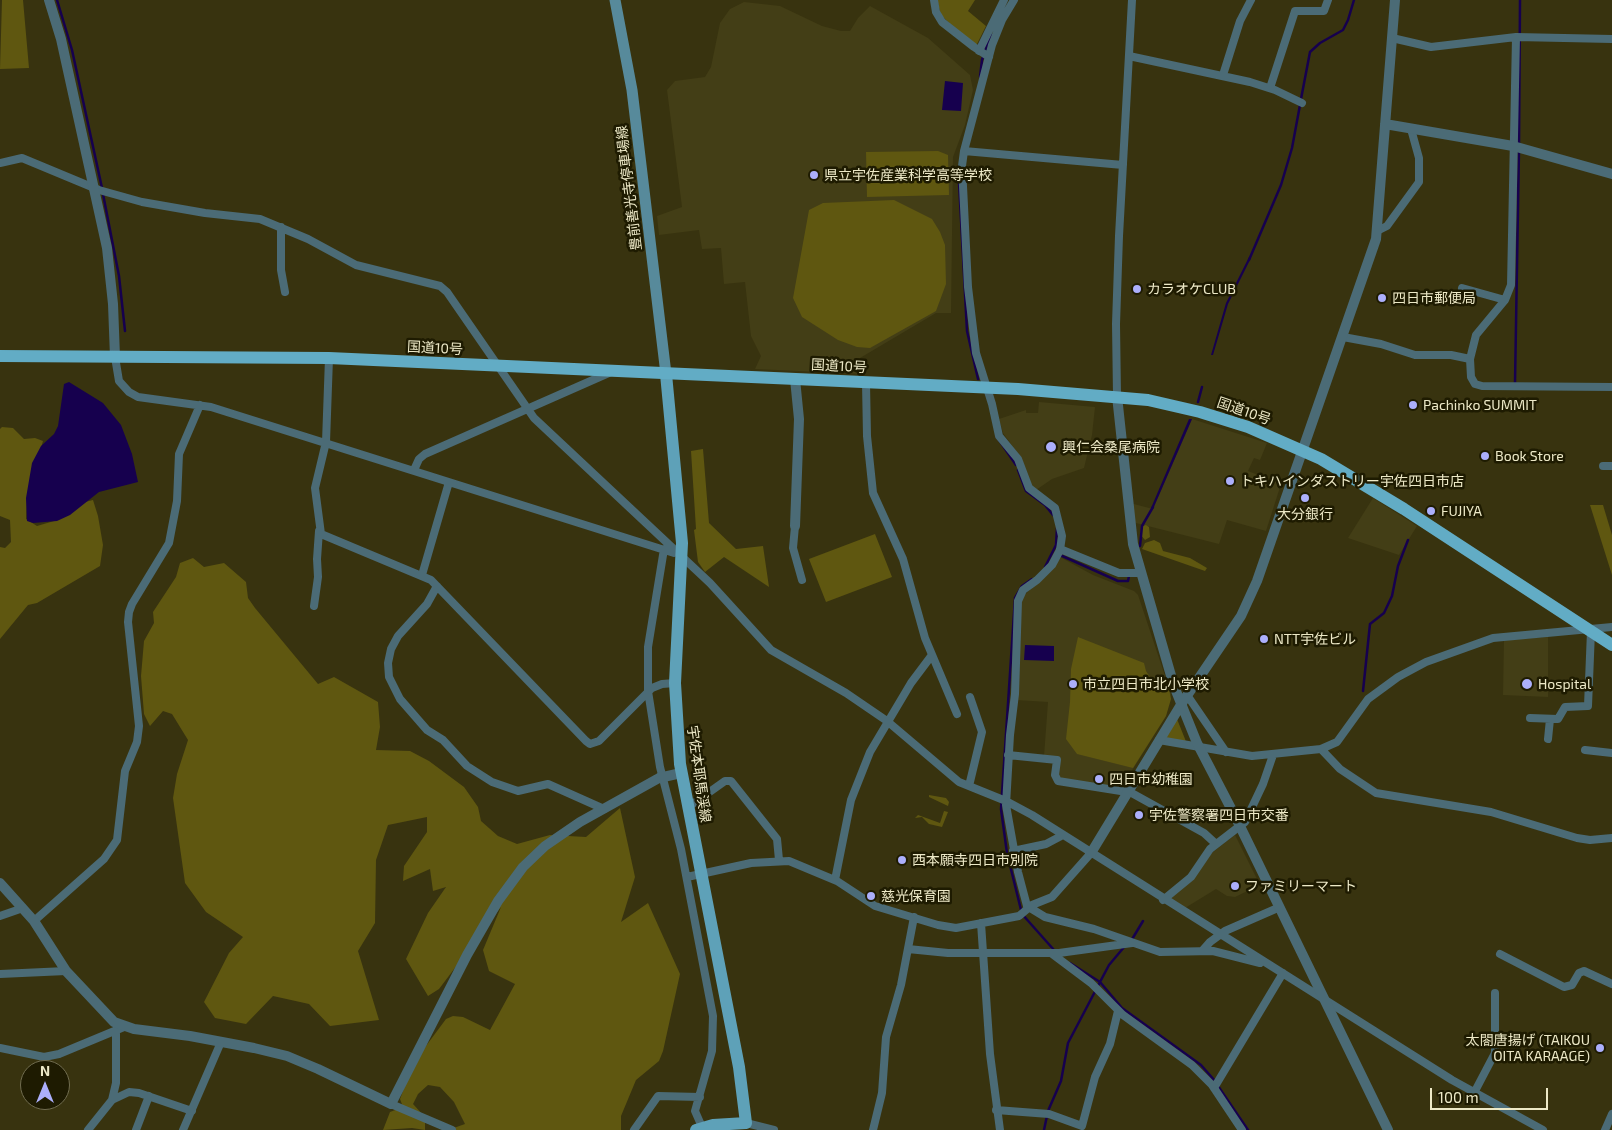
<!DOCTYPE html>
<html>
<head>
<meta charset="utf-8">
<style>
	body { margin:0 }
	#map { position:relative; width:1612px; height:1130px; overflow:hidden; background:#38330f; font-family:"Exo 2",sans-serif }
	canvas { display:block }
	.north { position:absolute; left:20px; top:1060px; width:50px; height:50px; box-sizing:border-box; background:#1e1b01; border:1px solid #716d50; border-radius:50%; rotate:0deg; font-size:14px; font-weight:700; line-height:20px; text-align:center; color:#ede9c7 }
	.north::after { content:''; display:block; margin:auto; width:18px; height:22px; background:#acaffb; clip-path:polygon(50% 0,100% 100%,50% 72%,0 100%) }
	.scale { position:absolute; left:1430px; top:1088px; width:118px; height:22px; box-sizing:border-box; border:2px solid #ede9c7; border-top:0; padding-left:6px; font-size:15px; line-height:18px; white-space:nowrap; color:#ede9c7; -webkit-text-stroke:4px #1e1b01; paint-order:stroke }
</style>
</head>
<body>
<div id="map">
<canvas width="1612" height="1130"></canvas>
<div class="north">N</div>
<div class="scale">100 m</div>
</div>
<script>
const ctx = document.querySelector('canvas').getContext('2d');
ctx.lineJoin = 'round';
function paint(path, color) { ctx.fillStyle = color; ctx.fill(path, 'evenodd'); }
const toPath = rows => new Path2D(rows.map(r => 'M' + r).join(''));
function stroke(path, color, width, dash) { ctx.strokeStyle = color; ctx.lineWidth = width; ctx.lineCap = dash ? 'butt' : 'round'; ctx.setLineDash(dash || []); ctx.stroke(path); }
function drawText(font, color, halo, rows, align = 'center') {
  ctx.font = font + ' "Exo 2","Noto Sans JP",sans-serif'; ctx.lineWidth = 5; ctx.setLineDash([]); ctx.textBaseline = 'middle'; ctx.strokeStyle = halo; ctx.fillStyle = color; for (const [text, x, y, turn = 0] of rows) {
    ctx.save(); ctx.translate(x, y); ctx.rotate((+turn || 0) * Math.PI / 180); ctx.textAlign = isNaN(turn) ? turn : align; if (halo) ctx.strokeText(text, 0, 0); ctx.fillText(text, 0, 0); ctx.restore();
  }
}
paint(toPath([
	[744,2,780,6,822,26,841,31,850,31,858,18,870,6,928,38,970,75,973,90,965,125,953,157,951,313,936,313,860,358,863,374,755,369,761,356,751,336,745,282,724,284,721,248,702,249,699,230,659,235,657,216,682,207,667,90,675,81,705,77,711,67,720,23,730,9],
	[1039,402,1095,407,1092,435,1084,468,1052,479,1036,490,1029,484,1022,459,1003,433,999,419,1026,410,1026,413,1038,413],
	[1192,419,1267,443,1260,460,1254,458,1248,471,1281,484,1266,531,1227,520,1219,544,1132,522,1130,503,1153,509],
	[1373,498,1417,526,1399,555,1348,538],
	[1060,557,1093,575,1134,591,1138,595,1171,694,1166,716,1121,788,1058,779,1060,757,1044,756,1048,702,1016,700,1021,599],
	[1548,637,1548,697,1503,695,1504,640],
	[1235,835,1260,885,1235,897,1227,896,1216,889,1185,908,1167,897,1213,852]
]), '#433e16');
paint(toPath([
	[2,0,23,0,29,68,0,69],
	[937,0,975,0,968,11,986,26,977,44,973,46,945,19,941,15],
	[938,151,948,155,949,195,867,197,866,152],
	[894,200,932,219,940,232,945,245,946,284,936,311,870,348,857,347,838,340,802,317,793,298,809,210,823,203],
	[2,427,13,428,24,439,35,438,43,441,27,497,26,519,37,526,54,521,81,503,93,500,98,516,103,545,100,566,37,603,28,605,0,639,0,547,5,548,11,542,10,520,0,516,0,429],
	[703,449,709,523,736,549,763,546,769,587,724,557,705,572,698,562,694,530,696,529,691,451],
	[1590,505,1603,505,1612,535,1612,575],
	[1146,525,1149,527,1150,537,1145,540,1140,534,1142,526],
	[875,534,892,577,826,602,809,559],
	[1154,540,1160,543,1163,551,1190,558,1207,568,1205,571,1142,549,1145,543],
	[193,558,204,567,224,563,246,582,248,598,255,608,318,684,334,677,378,702,380,727,376,750,410,751,429,761,464,787,478,807,481,821,498,836,517,844,550,835,586,837,620,808,635,877,621,922,648,903,680,974,663,1051,659,1061,636,1080,621,1116,621,1130,448,1130,465,1124,454,1102,440,1087,428,1085,418,1094,413,1104,425,1117,425,1130,412,1128,383,1130,390,1112,403,1107,400,1099,414,1062,446,1019,453,1016,463,1017,490,1030,515,984,489,971,483,950,501,907,439,989,428,996,406,959,428,913,446,887,433,891,430,869,403,881,404,866,427,832,427,817,388,825,376,860,375,923,358,951,379,1020,330,1026,309,1004,273,996,246,1024,215,1018,204,1002,229,953,243,937,206,912,185,883,173,798,177,774,188,740,172,714,163,711,150,726,144,714,141,676,144,641,154,623,153,612,176,577,180,563],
	[1078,637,1144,663,1146,671,1150,677,1149,686,1169,689,1171,699,1166,716,1133,768,1077,754,1066,739,1070,702,1071,669],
	[1177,719,1187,744,1162,739],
	[929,795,946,798,949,802,948,806,929,797],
	[944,811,948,812,942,827,929,824,922,817,915,818,918,815,940,823]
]), '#5f5710');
paint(toPath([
	[945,81,963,83,961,111,942,110],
	[1249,257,1251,258,1228,304,1213,355,1211,355,1226,303],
	[69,382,103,403,121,425,132,454,138,482,99,492,70,515,57,521,33,523,27,521,26,498,32,463,41,446,54,434,58,426,64,384],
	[1189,419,1192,419,1153,509,1151,508],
	[1025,645,1054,646,1054,661,1024,660]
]), '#16004e');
stroke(toPath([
	[57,0,72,50,102,188],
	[980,77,982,60,991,34],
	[1301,99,1310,52,1320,43,1343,30,1348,20,1354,0],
	[1519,144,1520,0],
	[959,182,967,331,978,379],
	[103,194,119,276,125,331],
	[1249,260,1281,185,1292,148,1300,105],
	[1515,383,1519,149],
	[1198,402,1202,387],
	[997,437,1016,465],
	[1018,470,1026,491,1045,505,1053,515],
	[1140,546,1142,526,1153,507],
	[1060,555,1118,581,1128,581,1129,576],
	[1045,567,1056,545,1057,528],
	[1032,579,1022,586,1015,598,1001,809,1007,853,1022,914,1054,950],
	[1363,691,1370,624,1384,613,1392,596,1398,566,1408,540],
	[1131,941,1143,921],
	[1125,946,1109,965,1100,982,1122,1008,1201,1065,1215,1081],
	[1218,1086,1248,1130],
	[1044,1130,1048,1111,1061,1081,1068,1043,1100,982,1070,963]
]), '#16004e', 2.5);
stroke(toPath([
	[934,0,936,12,942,22,974,47,989,57],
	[1014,0,1002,20,992,45,964,151,962,166,968,287,976,353,992,404,999,436,1018,459,1029,488,1055,508,1062,536,1060,550,1052,565,1037,580,1023,590,1018,601,1015,694,1010,735,1006,805,1018,872,1027,906,1045,917,1094,929,1160,952,1213,951,1260,963],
	[1516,37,1511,285,1505,300,1476,335,1470,359,1471,377,1475,384,1482,386,1612,387],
	[1392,38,1431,47,1516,37,1612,39],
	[979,51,1004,0],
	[1129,56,1250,82,1275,90,1302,103],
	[1223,75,1240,21,1251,0],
	[1270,88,1295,11,1324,11,1328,0],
	[964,151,1123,165],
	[0,163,22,158,99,190,142,202,205,213,260,219,308,239,356,265,440,286,447,292,534,418,710,583,771,650,846,693,887,721,959,782,1006,801,1032,815,1452,1080,1543,1130],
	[281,227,281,270,285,292],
	[1377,231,1387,226,1419,182,1419,158,1411,129],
	[1462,288,1505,300],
	[1343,337,1381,344,1415,355,1451,355,1470,359],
	[115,357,119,381,129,392,138,397,211,407,674,553],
	[329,358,326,442,315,488,321,534,431,580,586,741,590,744,599,741,652,688,662,684,675,683],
	[866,383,867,436,873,493,903,559,925,638,957,714],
	[1117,396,1116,324,1119,236,1132,0],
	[1603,466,1612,466],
	[414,470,419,459,425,454,611,372],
	[795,526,793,548,802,580],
	[664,549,648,647,648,691,660,767,681,849,713,1016,712,1051,695,1111,702,1127],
	[1060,549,1119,573,1140,573],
	[422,575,449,482],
	[437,586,427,604,398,636,391,649,388,663,389,677,400,699,427,730,443,740,467,766,492,782,518,791,548,784,604,809],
	[314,606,318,577,317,559,319,531],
	[1187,695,1226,752],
	[1530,718,1558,719,1565,707,1588,706,1591,631],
	[1548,739,1550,719],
	[1159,740,1252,756,1321,749,1337,742,1368,699,1398,677,1426,662,1493,638,1612,627],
	[1321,749,1340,769,1376,793,1491,812,1577,838,1590,840,1612,838],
	[1585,750,1612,753],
	[1008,755,1057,760,1055,775,1058,781,1127,792],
	[969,786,982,732,970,697],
	[1128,791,1204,833,1216,844],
	[687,808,725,781,731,781,777,839,779,860],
	[1013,851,1046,844,1063,835],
	[687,877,751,863,789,861,837,881,875,906,938,925,956,928,1019,916,1032,905,1052,897,1091,853],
	[835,880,851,800,870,752,911,683,932,655],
	[1163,900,1191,877,1210,849,1245,822,1263,784,1273,755],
	[0,916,23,908],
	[34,921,104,859,117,840,125,771,137,742,139,726,128,622,129,612,132,604,169,543,177,501,179,454,200,405],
	[981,923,990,1054,1000,1130],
	[908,949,948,953,1059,953,1132,943],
	[1203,950,1210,942,1225,931,1280,907],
	[1051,953,1091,983,1123,1015,1192,1065,1212,1085,1242,1130],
	[1500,954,1564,987,1572,985,1579,973,1584,971,1612,984],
	[0,974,66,971],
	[0,1048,44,1057,59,1054,124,1027],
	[1214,1088,1283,973],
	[1474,1093,1495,1053,1495,993],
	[112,1100,116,1083,116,1031],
	[391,1104,452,1130],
	[996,1110,1049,1114,1082,1126,1095,1077,1110,1044,1118,1011],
	[746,1123,774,1130],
	[88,1130,112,1100,129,1092,139,1093,192,1111],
	[136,1130,149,1096],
	[183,1130,221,1042],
	[634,1130,658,1096,700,1097],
	[873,1130,882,1093,886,1037,901,985,914,917],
	[1605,1130,1612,1114]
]), '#4b6b76', 8);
stroke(toPath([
	[49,0,61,39,107,248,113,304,115,357],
	[1385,124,1513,146,1612,174],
	[795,379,799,419,795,526],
	[1117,396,1133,544,1174,686,1197,743,1236,818,1388,1130],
	[1091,853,1182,703,1241,616,1257,581,1376,239,1395,0],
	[0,883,34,921,66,971,114,1022,134,1029,190,1036,254,1048,287,1056,318,1069,391,1104,467,955,498,901,523,867,545,846,580,822,659,778,681,773]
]), '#4b6b76', 10);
stroke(toPath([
	[615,0,632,90,666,374]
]), '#578a9b', 11);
stroke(toPath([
	[666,374,682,543,675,683,680,764,739,1067,746,1123,713,1125,696,1130]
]), '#5ea1b8', 12);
stroke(toPath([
	[0,356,329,358,1018,389,1148,400,1200,412,1248,427,1321,459,1404,509,1612,645]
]), '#62acc5', 12);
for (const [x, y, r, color] of [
	[814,175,5,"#acaffb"],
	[1137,289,5,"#acaffb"],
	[1382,298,5,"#acaffb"],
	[1413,405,5,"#acaffb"],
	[1051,447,6,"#acaffb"],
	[1485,456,5,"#acaffb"],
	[1230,481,5,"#acaffb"],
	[1305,498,5,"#acaffb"],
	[1431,511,5,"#acaffb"],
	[1264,639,5,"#acaffb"],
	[1073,684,5,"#acaffb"],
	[1527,684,6,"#acaffb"],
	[1099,779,5,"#acaffb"],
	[1139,815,5,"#acaffb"],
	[902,860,5,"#acaffb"],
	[1235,886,5,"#acaffb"],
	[871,896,5,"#acaffb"],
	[1600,1048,5,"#acaffb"]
]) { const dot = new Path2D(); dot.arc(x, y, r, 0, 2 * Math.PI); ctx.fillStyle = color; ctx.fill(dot); stroke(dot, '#1e1b01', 2); }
drawText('14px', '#ede9c7', '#1e1b01', [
	["県立宇佐産業科学高等学校",824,175],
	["カラオケCLUB",1147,289],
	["四日市郵便局",1392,298],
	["Pachinko SUMMIT",1423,405],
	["興仁会桑尾病院",1062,447],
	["Book Store",1495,456],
	["トキハインダストリー宇佐四日市店",1240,481],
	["FUJIYA",1441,511],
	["大分銀行",1305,514,"center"],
	["NTT宇佐ビル",1274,639],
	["市立四日市北小学校",1083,684],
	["Hospital",1538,684],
	["四日市幼稚園",1109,779],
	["宇佐警察署四日市交番",1149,815],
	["西本願寺四日市別院",912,860],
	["ファミリーマート",1245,886],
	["慈光保育園",881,896],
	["太閤唐揚げ (TAIKOU",1590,1040,"right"],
	["OITA KARAAGE)",1590,1056,"right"]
], 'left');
drawText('14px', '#ede9c7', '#1e1b01', [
	["豊前善光寺停車場線",629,188,-97],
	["国道10号",435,348,3],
	["国道10号",839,366,3],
	["国道10号",1244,411,19],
	["宇佐本耶馬渓線",699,774,82]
]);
</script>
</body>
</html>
